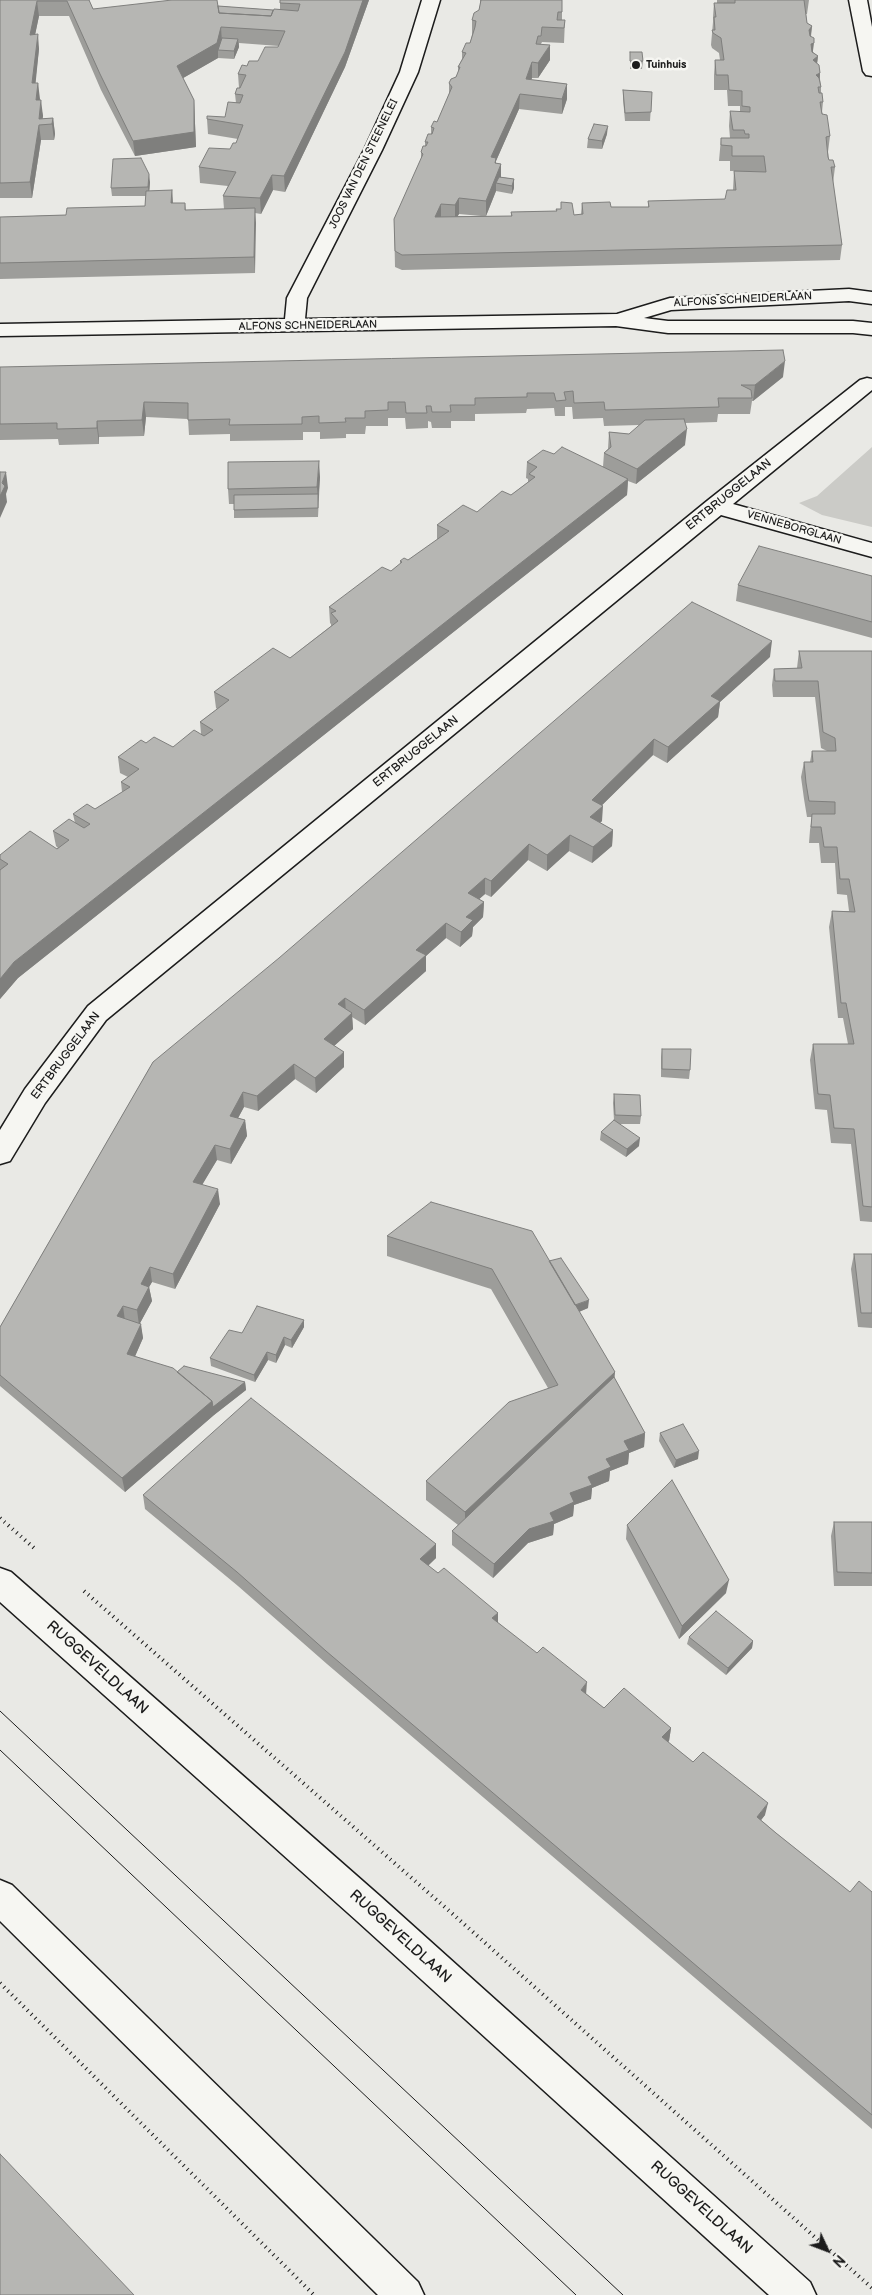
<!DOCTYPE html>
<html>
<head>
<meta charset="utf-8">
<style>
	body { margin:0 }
	#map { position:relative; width:872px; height:2295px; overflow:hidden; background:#e9e9e5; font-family:"Balsamiq Sans",sans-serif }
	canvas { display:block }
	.north { position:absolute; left:802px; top:2225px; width:50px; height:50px; -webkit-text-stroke:4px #f6f6f2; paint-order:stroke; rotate:133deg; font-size:14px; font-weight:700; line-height:20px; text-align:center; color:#1c1c1c }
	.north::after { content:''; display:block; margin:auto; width:18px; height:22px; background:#1c1c1c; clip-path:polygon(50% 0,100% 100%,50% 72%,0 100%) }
</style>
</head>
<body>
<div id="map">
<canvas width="872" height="2295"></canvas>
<div class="north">N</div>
</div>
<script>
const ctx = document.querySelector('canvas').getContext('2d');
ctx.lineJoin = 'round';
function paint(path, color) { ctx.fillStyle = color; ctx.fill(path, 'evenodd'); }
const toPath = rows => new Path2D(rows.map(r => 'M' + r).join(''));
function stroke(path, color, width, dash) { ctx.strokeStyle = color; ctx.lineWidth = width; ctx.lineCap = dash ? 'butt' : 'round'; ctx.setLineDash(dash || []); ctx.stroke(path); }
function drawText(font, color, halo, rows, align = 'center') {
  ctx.font = font + ' "Balsamiq Sans",sans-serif'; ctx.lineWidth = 5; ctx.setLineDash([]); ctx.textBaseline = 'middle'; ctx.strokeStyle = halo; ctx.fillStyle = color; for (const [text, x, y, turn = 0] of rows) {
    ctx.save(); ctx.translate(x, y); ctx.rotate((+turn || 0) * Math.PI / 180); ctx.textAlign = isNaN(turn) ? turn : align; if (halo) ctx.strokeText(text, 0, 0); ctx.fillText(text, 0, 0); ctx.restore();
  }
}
paint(toPath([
	[872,447,872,527,822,515,799,503,817,496]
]), '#cbcbc7');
const street = toPath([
	[422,0,440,0,418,72,382,150,307,298,305,319,617,314,670,298,849,289,872,292,872,304,849,301,671,310,644,318,668,321,853,321,872,323,872,335,853,333,668,333,616,326,0,336,0,324,285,319,287,298,364,150,400,72,422,0],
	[849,0,867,0,872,27,872,76,866,75,863,71,849,0],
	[867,378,872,379,872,390,733,504,872,543,872,557,721,515,106,1020,45,1103,10,1161,0,1164,0,1130,25,1089,88,1006,707,501,860,380,867,378]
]);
const secondary = toPath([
	[0,1568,11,1572,381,1897,810,2282,816,2295,769,2295,357,1921,0,1602,0,1568],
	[0,1880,12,1885,418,2282,424,2295,378,2295,0,1921,0,1880]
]);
stroke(street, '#1c1c1c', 3);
stroke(secondary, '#1c1c1c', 3);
stroke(toPath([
	[0,1518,34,1548],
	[84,1591,455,1916,872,2288],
	[0,1983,314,2295]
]), '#1c1c1c', 4, [1, 4.5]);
paint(street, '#f6f6f2');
paint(secondary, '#f6f6f2');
stroke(toPath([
	[0,1711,623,2295],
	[0,1750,576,2295]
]), '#1c1c1c', 1);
paint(toPath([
	[0,0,89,0,93,9,218,6,273,10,280,9,280,0,369,0,345,67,285,192,273,190,261,214,255,213,255,273,0,279,0,217,66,215,145,206,146,196,112,196,111,188,150,182,149,191,172,190,173,203,185,203,186,210,224,209,223,196,228,186,200,183,199,167,230,149,236,143,238,139,208,134,207,119,225,117,236,103,235,94,239,88,238,74,247,66,258,61,278,47,279,46,239,43,239,47,234,59,218,58,183,78,194,100,196,147,135,156,101,90,69,16,39,16,35,34,39,49,35,83,38,83,39,100,43,116,42,119,53,118,55,134,54,140,41,140,32,198,0,198],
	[480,0,562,0,562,20,565,20,564,43,542,42,541,44,550,60,538,78,532,78,531,80,567,84,567,99,562,114,519,109,496,161,496,163,501,164,501,177,514,179,514,188,512,194,496,191,486,216,511,216,511,212,556,211,556,209,561,209,561,202,574,215,581,214,582,203,611,207,648,207,648,201,725,199,733,190,734,171,730,171,730,161,719,161,721,138,730,138,729,126,730,111,740,112,740,106,728,106,727,90,714,90,714,75,715,60,720,60,719,53,712,48,711,45,713,22,713,17,714,3,717,3,717,0,809,0,807,14,806,14,807,23,812,26,811,37,813,52,818,56,817,64,820,73,820,79,821,87,821,93,823,102,822,112,830,136,828,152,829,160,835,167,833,183,842,245,840,260,402,270,395,267,394,219,421,159,421,152,425,146,425,142,431,134,431,127,437,122,449,94,449,83,456,77,458,73,458,67,462,59,462,52,470,43,472,35,472,20,479,10,480,5],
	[459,214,481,216,457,216],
	[630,52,643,61,642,69,630,69],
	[623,90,652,92,650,121,625,121,623,99],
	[607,134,602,149,587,148,588,139],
	[0,367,783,377,753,401,752,401,750,414,718,414,717,422,685,423,685,445,636,484,628,481,627,495,490,603,18,978,0,999,0,855,57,849,58,848,56,846,53,831,75,823,73,814,95,809,122,792,121,782,128,777,120,773,118,757,146,743,173,747,201,734,200,722,217,709,216,708,214,692,290,658,331,626,331,624,330,623,329,607,391,571,400,564,400,561,408,560,437,540,437,525,477,512,511,495,528,482,528,479,526,478,527,462,554,454,603,467,604,453,608,449,609,432,629,434,640,425,604,426,603,418,573,419,572,407,565,407,565,416,555,416,554,408,527,409,526,413,475,414,475,421,451,421,451,428,432,428,431,422,428,421,428,428,406,429,405,418,388,418,388,426,366,426,365,434,346,434,346,438,320,439,320,432,303,432,303,440,230,441,230,434,189,435,188,419,146,417,144,436,99,437,99,444,59,445,58,439,0,440],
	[320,477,318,517,234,518,234,504,229,504,228,489],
	[872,576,872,638,736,601,738,585],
	[799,651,872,651,872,1222,860,1221,851,1144,831,1143,827,1110,815,1109,810,1060,813,1044,848,1044,843,1018,838,1018,829,927,832,911,849,911,847,895,837,894,835,863,821,863,819,843,809,843,810,830,812,817,807,817,804,799,801,777,804,762,810,762,812,751,827,751,821,748,815,697,773,697,772,685,774,669,797,668],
	[770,657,720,702,718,717,667,763,653,755,602,805,602,821,600,823,613,830,612,846,597,859,592,863,569,851,547,871,528,860,491,897,485,894,479,899,484,902,483,917,473,927,472,936,460,947,446,938,426,956,426,971,365,1025,352,1017,353,1029,334,1046,344,1067,316,1093,295,1079,258,1111,244,1107,238,1118,245,1120,247,1136,231,1164,217,1160,202,1184,220,1204,175,1289,152,1282,149,1287,152,1301,140,1323,143,1338,135,1356,177,1372,245,1382,246,1390,214,1415,125,1492,0,1386,0,1327,153,1062],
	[662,1049,690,1070,689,1079,661,1077,661,1057],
	[614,1094,641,1116,640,1124,620,1124,639,1146,626,1157,600,1140,601,1132,614,1120,613,1103],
	[387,1236,549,1261,588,1308,579,1312,615,1372,614,1377,645,1433,644,1447,629,1453,628,1464,610,1471,609,1481,592,1488,591,1499,574,1505,573,1516,554,1524,553,1535,528,1543,493,1578,452,1545,452,1531,458,1525,426,1500,426,1481,548,1388,491,1289,387,1256],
	[854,1254,872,1254,872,1328,858,1327,851,1269],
	[304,1327,292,1348,285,1345,276,1363,268,1360,255,1382,211,1366,210,1358,242,1333],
	[660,1433,698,1459,674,1468,659,1441],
	[143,1495,436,1558,428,1566,438,1573,498,1613,498,1623,604,1708,671,1728,669,1741,668,1742,693,1762,765,1815,761,1820,776,1833,850,1892,872,1892,872,2129,327,1664,238,1586,145,1509],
	[834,1522,872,1522,872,1586,834,1586,831,1536],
	[627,1525,726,1593,679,1639,626,1539],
	[689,1637,753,1641,752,1648,726,1675,687,1644]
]), '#9d9d9a');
paint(toPath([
	[363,0,369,0,345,67,285,192,284,176],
	[37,1,39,16,32,50,30,35],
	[812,26,810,41,809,30],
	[221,27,222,43,218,50,218,58,178,81,177,66],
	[38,34,39,49,34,99,32,83],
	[238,39,239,47,234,59,234,51],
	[814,43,812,58,811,44],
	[550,45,550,60,538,78,538,63],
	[818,56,816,71,813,60],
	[532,62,532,78,525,94,526,79],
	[820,73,819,87,818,87,816,75],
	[38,83,40,99,38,116,36,100],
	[567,84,567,99,562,114,562,99],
	[520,94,519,109,496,161,496,173,491,157],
	[41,100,43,116,42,125,39,119],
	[194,100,196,147,135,156,133,141],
	[53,118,55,134,54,140,52,124],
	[39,125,41,140,32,198,30,182],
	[608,126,607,134,602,149,602,141],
	[501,164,501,179,496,183,496,191,486,216,486,201],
	[149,174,150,182,149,196,148,187],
	[272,175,273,190,261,214,260,198],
	[514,179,514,188,512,194,512,186],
	[172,190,173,206,171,203],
	[459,198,459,214,455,221,455,205],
	[441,204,441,219,435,217],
	[255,208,256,223,255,273,254,257],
	[785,361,783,377,753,401,755,385],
	[144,402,146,417,144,436,142,420],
	[97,421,99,437,99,444,97,428],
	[687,429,685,445,636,484,637,469],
	[319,461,320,477,318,502,317,487],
	[6,472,8,488,6,494,7,502,0,518,0,496,2,483],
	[628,479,627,495,490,603,18,978,0,999,0,979,14,962,490,587],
	[772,641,770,657,720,702,718,717,667,763,668,747,711,696],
	[654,739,653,755,591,816,592,800],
	[603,806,602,821,589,833,590,817],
	[613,830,612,846,592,863,593,847],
	[570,835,569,851,547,871,547,855],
	[529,844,528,860,491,897,491,881],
	[485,878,485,894,468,909,468,893],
	[484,902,483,917,473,927,472,936,460,947,461,932,466,917],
	[446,923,446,938,426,956,426,971,365,1025,364,1010,416,950],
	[345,998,346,1013,338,1004],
	[352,1013,353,1029,324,1055,324,1039],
	[344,1052,344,1067,316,1093,315,1078],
	[294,1064,295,1079,258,1111,257,1096],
	[243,1092,244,1107,231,1131,230,1116],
	[245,1120,247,1136,231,1164,230,1149],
	[640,1138,639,1146,626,1157,627,1149],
	[215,1145,217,1160,195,1197,193,1182],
	[218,1189,220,1204,175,1289,173,1274],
	[150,1267,152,1282,145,1294,149,1287,152,1301,139,1325,137,1310,141,1284],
	[589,1300,588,1308,569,1316,569,1308],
	[123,1306,125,1321,117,1316],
	[304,1320,304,1327,292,1348,291,1340],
	[141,1324,143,1338,130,1368,127,1354],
	[284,1337,285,1345,276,1363,276,1355],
	[267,1352,268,1360,255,1382,254,1375],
	[615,1372,613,1391,465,1531,465,1512],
	[245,1382,246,1390,214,1415,125,1492,122,1478,212,1401],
	[645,1433,644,1447,629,1453,628,1464,610,1471,609,1481,592,1488,591,1499,574,1505,573,1516,554,1524,553,1535,528,1543,493,1578,494,1564,529,1529,550,1513,624,1441],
	[699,1451,698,1459,674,1468,676,1460],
	[436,1544,436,1558,420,1573,420,1559],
	[729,1580,726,1593,679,1639,682,1626],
	[498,1613,498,1626,492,1618],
	[753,1641,752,1648,726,1675,728,1668],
	[587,1682,586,1695,581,1690],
	[671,1728,669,1741,660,1750,662,1737],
	[768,1803,765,1815,754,1829,757,1817]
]), '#7f7f7d');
const building = toPath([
	[0,0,89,0,93,9,172,0,217,0,219,13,271,16,274,9,298,11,300,4,280,3,280,0,363,0,345,52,284,176,272,175,260,198,223,196,236,172,199,167,209,148,230,149,233,143,236,143,243,125,207,119,207,116,225,117,228,102,240,103,243,95,235,94,237,88,240,88,246,75,238,74,242,65,247,66,249,61,258,61,265,47,278,47,285,31,221,27,217,43,177,66,194,100,194,132,133,141,100,74,67,1,37,1,30,35,38,34,32,83,38,83,36,100,41,100,39,119,53,118,52,124,39,125,30,182,0,183,0,0],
	[481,0,562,0,562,12,558,12,557,20,565,20,564,28,542,27,541,36,538,36,536,44,550,45,538,63,532,62,526,79,567,84,562,99,520,94,491,157,496,158,495,163,501,164,486,201,459,198,455,205,441,204,435,217,512,216,511,212,557,211,556,209,561,209,561,202,572,203,574,215,583,214,582,203,610,202,611,207,649,207,648,201,725,199,727,190,736,190,734,171,766,172,764,156,732,156,732,146,721,145,721,138,749,138,749,134,745,134,744,130,733,130,730,111,750,112,750,107,742,106,742,91,729,90,728,75,716,75,715,60,724,60,721,38,713,33,712,30,715,30,714,17,716,17,714,3,735,3,735,0,804,0,807,23,812,26,809,30,810,36,814,38,814,43,811,44,812,52,818,56,813,60,819,65,820,73,816,75,819,78,821,87,818,87,819,93,822,93,823,102,820,102,822,114,827,115,830,136,826,137,828,157,829,160,833,160,835,167,831,167,842,245,402,255,395,251,394,219,423,154,421,152,423,146,426,146,428,142,425,142,428,134,432,134,434,128,431,127,434,121,437,122,452,87,449,83,451,79,456,77,460,67,458,67,466,53,462,52,466,43,470,43,475,27,476,21,472,20,474,13,479,10,481,0],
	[218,6,273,10,271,16,219,13,218,6],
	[222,38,238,39,234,51,218,50,222,38],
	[630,52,642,52,643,61,630,61,630,52],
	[623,90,652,92,651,112,625,113,623,90],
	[594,124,608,126,602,141,588,139,594,124],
	[141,158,149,174,148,187,111,188,113,159,141,158],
	[499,177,514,179,512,186,496,183,499,177],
	[172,190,171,203,185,203,185,210,255,208,254,257,0,263,0,217,66,215,67,208,145,206,146,191,172,190],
	[783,350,785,361,755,385,741,385,751,390,752,398,718,398,719,407,605,410,604,402,574,403,573,391,564,392,566,400,556,401,554,393,527,393,527,397,475,398,475,405,450,405,451,412,432,412,431,406,426,406,427,413,406,413,405,402,388,402,388,410,365,411,365,418,345,418,346,422,319,423,319,416,302,417,302,424,229,425,230,419,188,420,188,403,144,402,142,420,97,421,97,428,57,429,57,423,0,424,0,367,783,350],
	[684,419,687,429,637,469,604,453,611,447,609,432,629,434,645,420,684,419],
	[562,447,628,479,490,587,14,962,0,979,0,870,8,864,0,859,0,855,30,831,57,849,69,840,53,831,69,819,84,828,90,824,73,814,87,804,95,809,130,787,121,782,139,769,118,757,141,740,146,743,154,737,173,747,194,730,204,736,213,730,200,722,229,700,214,692,273,648,290,658,338,621,331,613,336,611,329,607,382,567,391,571,402,562,400,561,404,558,408,560,449,531,437,525,463,505,477,512,502,491,511,495,535,477,529,474,537,467,527,462,543,450,554,454,562,447],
	[319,461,317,487,228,489,228,462,319,461],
	[0,472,6,472,2,483,5,486,0,496,0,472],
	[318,494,318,508,234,510,234,495,318,494],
	[759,546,872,576,872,622,738,585,759,546],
	[692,602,772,641,711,696,720,701,668,747,654,739,592,800,603,806,590,817,613,830,593,847,570,835,547,855,529,844,491,881,485,878,468,893,484,902,466,917,473,920,461,932,446,923,416,950,426,955,364,1010,345,998,338,1004,352,1013,324,1039,344,1052,315,1078,294,1064,257,1096,243,1092,230,1116,245,1120,230,1149,215,1145,193,1182,218,1189,173,1274,150,1267,141,1284,149,1287,137,1310,123,1306,117,1316,141,1324,127,1354,173,1368,212,1401,122,1478,0,1375,0,1327,153,1062,279,958,692,602],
	[799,651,872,651,872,1207,863,1206,854,1129,834,1128,830,1095,818,1094,813,1044,854,1044,846,1003,841,1003,832,911,855,912,849,879,840,879,837,847,824,847,821,827,811,827,812,814,835,814,835,802,809,801,806,783,804,762,813,762,812,751,836,751,835,738,823,732,818,681,775,681,774,669,802,668,799,651],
	[662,1049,691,1049,690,1070,662,1069,662,1049],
	[614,1094,640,1095,641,1116,615,1115,614,1094],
	[614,1120,640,1138,627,1149,601,1132,614,1120],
	[431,1202,532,1231,615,1372,465,1512,426,1481,509,1402,558,1385,492,1269,387,1236,431,1202],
	[854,1254,872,1254,872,1313,861,1313,854,1254],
	[561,1258,589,1300,575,1305,549,1261,561,1258],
	[257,1306,304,1320,291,1340,284,1337,276,1355,267,1352,254,1375,210,1358,229,1330,242,1333,257,1306],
	[184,1366,245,1382,213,1407,212,1401,177,1372,184,1366],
	[614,1377,645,1433,624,1441,629,1450,606,1459,611,1467,588,1477,592,1485,570,1493,574,1502,550,1513,554,1521,529,1529,494,1564,452,1531,614,1377],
	[251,1398,436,1544,420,1559,438,1573,444,1568,498,1613,492,1618,537,1653,543,1647,587,1682,581,1690,604,1708,624,1688,671,1728,662,1737,693,1762,703,1752,768,1803,757,1817,776,1833,850,1892,859,1881,872,1892,872,2115,326,1651,237,1572,143,1495,251,1398],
	[683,1424,699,1451,676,1460,660,1433,683,1424],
	[672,1480,729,1580,682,1626,627,1525,672,1480],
	[834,1522,872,1522,872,1573,837,1572,834,1522],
	[716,1611,753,1641,728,1668,689,1637,716,1611],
	[0,2154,134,2295,0,2295,0,2154]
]);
paint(building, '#b6b6b3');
stroke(building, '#7f7f7d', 1);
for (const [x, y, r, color] of [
	[636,65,5,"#1c1c1c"]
]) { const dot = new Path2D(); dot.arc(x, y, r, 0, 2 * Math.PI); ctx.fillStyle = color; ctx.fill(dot); stroke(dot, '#f6f6f2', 2); }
drawText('bold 11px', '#1c1c1c', '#f6f6f2', [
	["Tuinhuis",646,65]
], 'left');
drawText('11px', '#1c1c1c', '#f6f6f2', [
	["JOOS VAN DEN STEENELEI",364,164,-64],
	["ALFONS SCHNEIDERLAAN",743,300,-3],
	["ALFONS SCHNEIDERLAAN",308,326,-1],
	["VENNEBORGLAAN",794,528,16]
]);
drawText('12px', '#1c1c1c', '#f6f6f2', [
	["ERTBRUGGELAAN",729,495,-39],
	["ERTBRUGGELAAN",416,752,-39],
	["ERTBRUGGELAAN",66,1056,-53]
]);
drawText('15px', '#1c1c1c', '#f6f6f2', [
	["RUGGEVELDLAAN",97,1668,42],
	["RUGGEVELDLAAN",400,1937,42],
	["RUGGEVELDLAAN",701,2208,42]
]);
</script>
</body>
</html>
